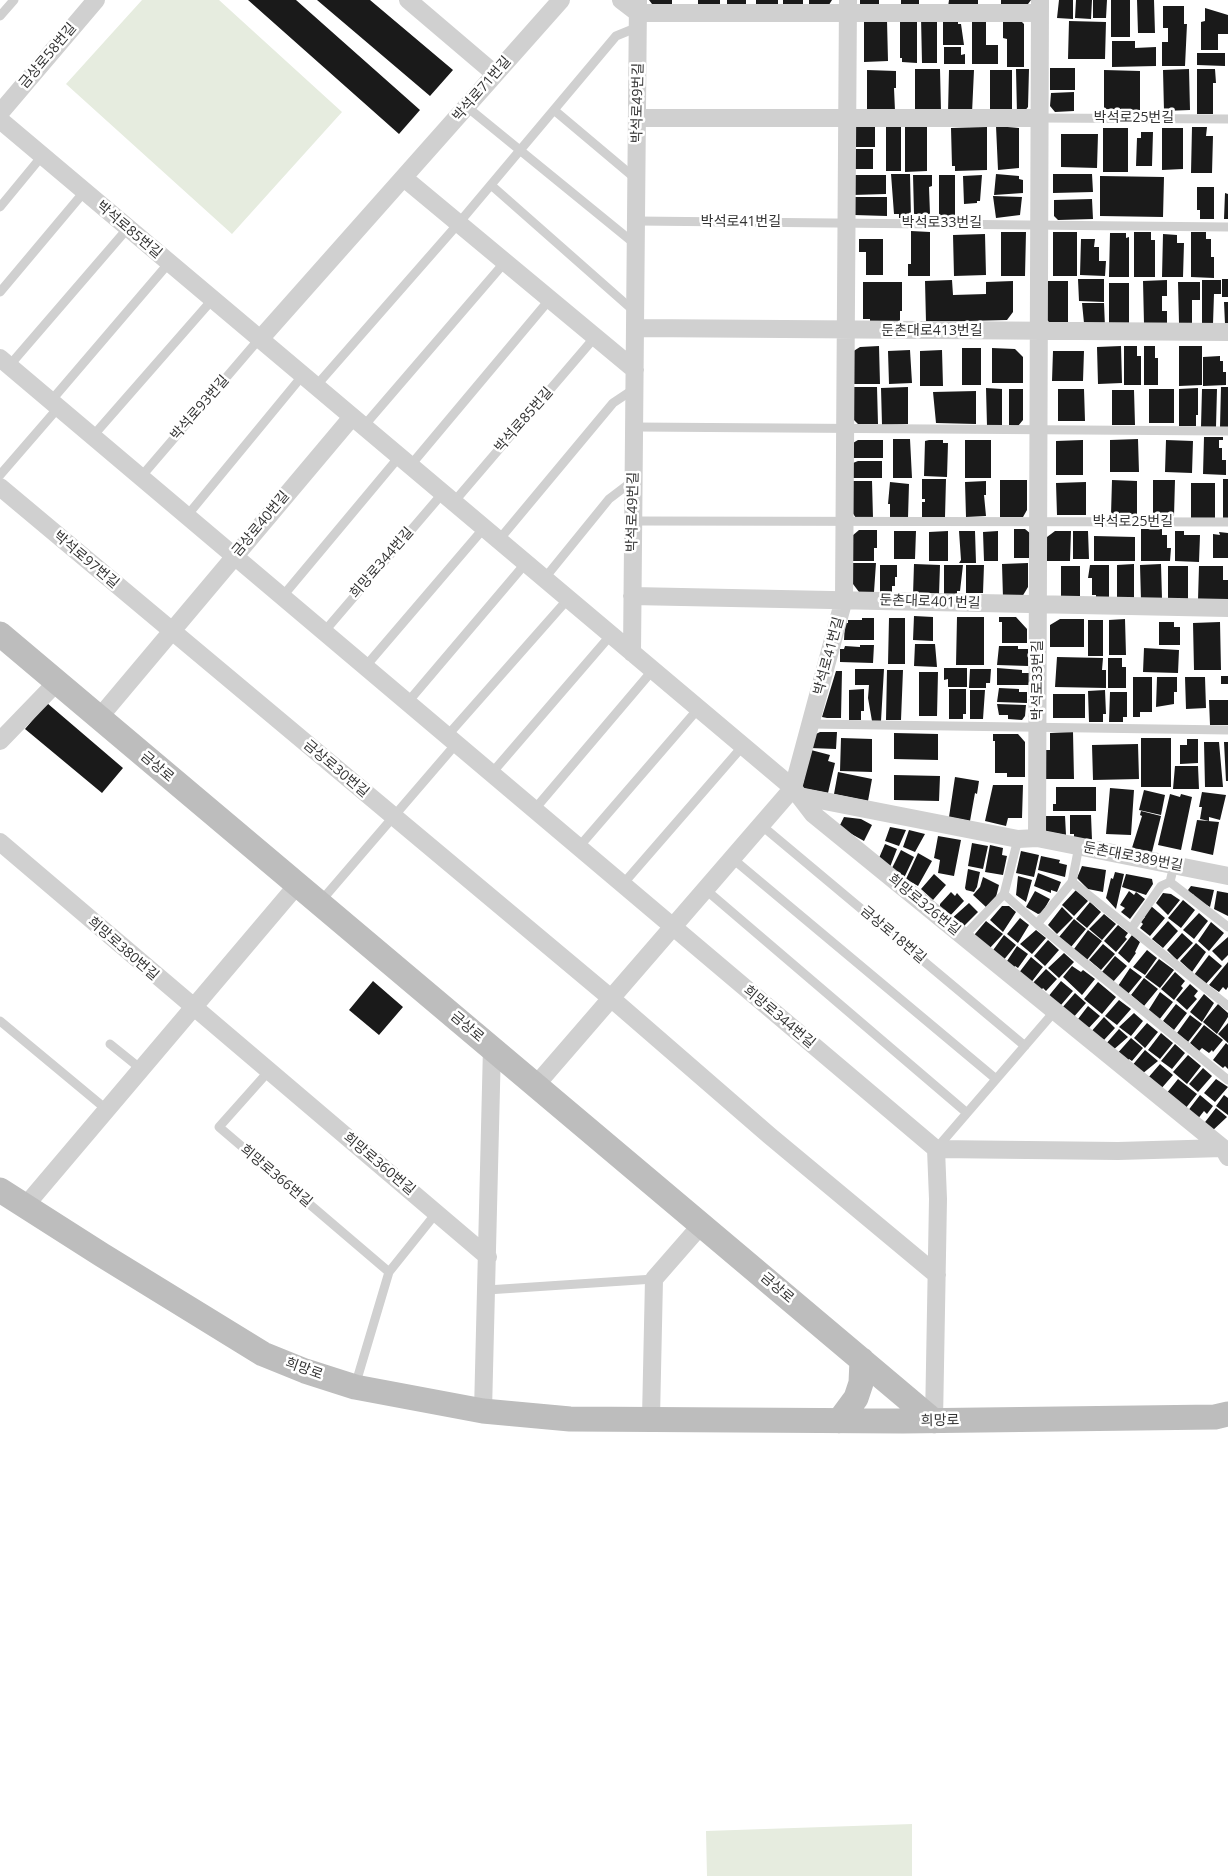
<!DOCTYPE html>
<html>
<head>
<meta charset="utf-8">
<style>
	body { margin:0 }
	canvas { display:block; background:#fff }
</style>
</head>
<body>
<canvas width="1228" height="1876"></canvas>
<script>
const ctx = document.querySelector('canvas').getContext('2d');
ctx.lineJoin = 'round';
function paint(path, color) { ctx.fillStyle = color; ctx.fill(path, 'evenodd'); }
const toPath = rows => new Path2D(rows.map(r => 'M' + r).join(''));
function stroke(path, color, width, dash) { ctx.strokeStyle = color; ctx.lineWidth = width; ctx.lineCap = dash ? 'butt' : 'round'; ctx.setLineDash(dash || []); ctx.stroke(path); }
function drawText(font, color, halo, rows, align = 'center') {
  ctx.font = font + ' "Open Sans","Noto Sans KR",sans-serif'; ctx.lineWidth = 5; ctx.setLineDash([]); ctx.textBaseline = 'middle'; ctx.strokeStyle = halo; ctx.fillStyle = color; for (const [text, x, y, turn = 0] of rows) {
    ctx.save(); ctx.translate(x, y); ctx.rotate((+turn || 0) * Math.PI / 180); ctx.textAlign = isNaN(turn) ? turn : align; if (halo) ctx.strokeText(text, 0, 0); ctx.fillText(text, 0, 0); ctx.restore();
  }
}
paint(toPath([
	[142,0,219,0,342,112,232,234,66,84],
	[912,1824,912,1876,707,1876,706,1831]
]), '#e6ecdf');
paint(toPath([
	[248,0,296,0,420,110,399,134],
	[317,0,370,0,453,70,430,96],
	[649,0,672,0,672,7,655,8],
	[698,0,720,0,720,4,698,4],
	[727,0,746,0,746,4,727,4],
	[756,0,778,0,778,6,756,4],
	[783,0,803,0,803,7,783,6],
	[809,0,832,0,827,8,809,8],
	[860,0,879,0,879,4,860,4],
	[901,0,919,0,919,9,901,9],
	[949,0,978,0,978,8,948,7],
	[1001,0,1031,0,1028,4,1001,4],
	[1059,0,1073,0,1073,19,1057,18],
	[1076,0,1092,0,1091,19,1075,18],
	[1093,0,1107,0,1106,18,1093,18],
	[1111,0,1130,0,1130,37,1111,37],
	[1137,0,1154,0,1155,33,1138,33],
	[1163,6,1184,6,1184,24,1187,24,1185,66,1162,66,1162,42,1168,42,1168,28,1163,28],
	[1205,8,1228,15,1228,34,1218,34,1218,50,1201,50,1201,22,1205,21],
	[921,17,937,17,937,63,922,63],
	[1003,19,1019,19,1024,24,1024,67,1007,67,1007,39,1003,38],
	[864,20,887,20,888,61,864,62],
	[900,20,917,20,917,63,902,62,902,58,900,58],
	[943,20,958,20,958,24,961,24,964,45,943,45],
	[986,20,986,45,998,45,998,64,972,64,972,21],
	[1069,21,1106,22,1105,59,1068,59],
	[1112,41,1135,41,1135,48,1156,47,1156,66,1112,67],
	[944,47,961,47,961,55,965,54,965,64,944,64],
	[1197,53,1225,53,1225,66,1197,65],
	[1050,68,1075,68,1075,90,1050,90],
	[915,69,940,69,941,111,915,111],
	[1016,69,1029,69,1028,107,1022,114,1017,114],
	[1189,69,1190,110,1164,111,1163,70],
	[1197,69,1215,69,1216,83,1213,83,1213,114,1197,114],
	[867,70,896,71,896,88,894,88,895,111,867,111],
	[949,70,974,70,972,113,948,113],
	[990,70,1012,70,1012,110,990,110],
	[1104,70,1140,71,1140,110,1104,109],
	[1074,92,1074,111,1055,112,1050,106,1051,93],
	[857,124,875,124,875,147,853,147,853,129],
	[886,125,901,125,901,171,886,171],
	[905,125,927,125,927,171,905,172],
	[996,126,1019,128,1019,168,998,170],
	[987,127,987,170,955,171,955,166,952,166,951,128],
	[1192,127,1207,127,1206,136,1213,136,1212,173,1191,173],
	[1103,128,1128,128,1128,172,1103,172],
	[1162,128,1183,128,1183,169,1162,170],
	[1141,132,1153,132,1152,166,1136,166,1137,138,1141,138],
	[1061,134,1098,134,1097,168,1061,167],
	[852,149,873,149,873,169,852,169],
	[891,174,910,174,911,218,899,218,899,214,894,214],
	[996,174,1019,176,1019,179,1023,180,1023,193,994,195],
	[1053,174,1092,174,1093,192,1053,193],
	[852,175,886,175,886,194,852,195],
	[913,175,932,175,932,186,929,187,930,214,914,214],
	[939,175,955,175,955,217,939,218],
	[982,175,980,201,977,201,977,203,964,204,963,176],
	[1100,176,1164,177,1163,217,1100,216],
	[1197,187,1214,187,1214,219,1200,219,1200,210,1197,210],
	[1225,193,1228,194,1228,219,1224,219],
	[993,196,1022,197,1020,215,996,218],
	[853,197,887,197,887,216,854,215],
	[1092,199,1093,219,1058,220,1054,216,1054,200],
	[911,231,930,232,930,276,908,276,908,264,911,264],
	[1001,232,1026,232,1025,276,1001,276],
	[1053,232,1077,232,1077,276,1053,276],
	[1134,232,1151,232,1151,240,1155,240,1155,277,1134,277],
	[1191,232,1206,232,1206,239,1211,239,1211,257,1214,257,1214,278,1191,277],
	[1110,233,1126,233,1126,238,1129,237,1129,277,1109,277],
	[985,234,986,275,954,276,953,235],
	[1163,234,1177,235,1177,243,1184,243,1183,277,1162,277],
	[859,239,883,239,883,275,866,275,866,252,859,252],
	[1081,239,1095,239,1094,247,1099,247,1099,261,1106,261,1105,276,1080,275],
	[1078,279,1104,279,1104,302,1079,301],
	[1222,279,1228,279,1228,297,1222,297],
	[952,280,953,295,986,294,986,282,1013,281,1013,312,1007,320,926,322,925,281],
	[1167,280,1167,296,1162,296,1162,311,1167,311,1167,324,1144,324,1143,281],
	[1202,280,1221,280,1221,294,1214,294,1213,324,1202,324],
	[1044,281,1068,281,1068,325,1052,325,1044,317],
	[863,282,902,282,902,311,900,311,900,322,870,322,870,319,863,319],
	[1178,282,1200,282,1200,300,1192,300,1192,323,1179,323],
	[1109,283,1129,283,1129,328,1109,328],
	[1224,302,1228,302,1228,324,1225,324],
	[1082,303,1104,303,1105,327,1084,323],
	[879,346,880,384,852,384,852,352,860,347],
	[1121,346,1122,383,1098,384,1097,347],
	[1124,346,1137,346,1137,356,1141,356,1141,385,1124,385],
	[1144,346,1155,346,1155,358,1158,358,1158,385,1144,385],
	[1179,346,1202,346,1202,385,1179,386],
	[962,348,981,348,981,385,962,385],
	[992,348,1015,349,1023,357,1023,383,992,383],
	[910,350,912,383,889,384,888,351],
	[942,350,943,386,920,386,920,351],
	[1053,351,1084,351,1083,381,1052,381],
	[1220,356,1220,361,1223,361,1223,372,1226,372,1226,385,1203,386,1203,357],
	[853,387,877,387,878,424,858,424,853,419],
	[908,387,908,424,882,425,881,388],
	[1221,387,1228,387,1228,427,1220,427],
	[986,388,1002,389,1002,426,987,426],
	[1198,388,1198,415,1196,415,1196,426,1179,426,1179,389],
	[1009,389,1023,389,1023,420,1018,426,1009,426],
	[1058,389,1084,389,1085,421,1058,421],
	[1149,389,1174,389,1174,423,1149,423],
	[1202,389,1217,389,1216,427,1201,427],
	[1112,390,1134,390,1135,425,1112,425],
	[976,391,976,424,936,423,933,392],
	[1204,437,1223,437,1223,440,1219,440,1219,448,1222,448,1222,460,1226,460,1226,475,1203,474],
	[893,439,910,439,912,478,893,478],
	[1138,439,1139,472,1110,472,1110,440],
	[858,440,883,440,883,458,853,458,853,443],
	[929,440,943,440,943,443,948,443,947,477,924,476,925,441],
	[965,440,991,440,991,478,965,478],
	[1083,440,1083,475,1056,475,1056,441],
	[1166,440,1193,441,1192,473,1165,472],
	[858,461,882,461,882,478,853,478,853,463],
	[922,479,946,479,945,517,922,517,922,502,925,502,925,499,922,499],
	[1223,479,1228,479,1228,518,1223,518],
	[1000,480,1027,480,1027,510,1023,517,1000,517],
	[1112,480,1137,481,1137,515,1111,515],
	[1153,480,1175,480,1174,516,1153,515],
	[852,481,872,481,873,518,856,518,852,512],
	[986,481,986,495,984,495,986,516,966,517,965,482],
	[890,482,909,484,908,518,890,518,890,504,888,504],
	[1086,482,1086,515,1057,515,1056,483],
	[1191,483,1215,483,1215,518,1191,518],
	[1014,529,1025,529,1031,534,1031,558,1014,558],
	[1141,529,1162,529,1162,535,1167,535,1167,548,1171,548,1170,561,1141,561],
	[859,530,877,530,877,548,874,548,874,561,852,561,852,536],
	[894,531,916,531,915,559,894,559],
	[948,531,948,561,929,561,929,532],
	[959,531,975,531,976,563,959,563,961,560],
	[998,531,998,561,984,561,983,532],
	[1055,531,1071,531,1070,561,1047,561,1047,537],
	[1073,531,1088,531,1089,559,1073,559],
	[1175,531,1184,531,1184,535,1200,535,1199,562,1175,561],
	[1219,532,1228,533,1228,558,1213,558,1213,534,1220,535],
	[1094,536,1135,537,1135,561,1094,561],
	[853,563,876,563,874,592,859,592,853,584],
	[1028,563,1028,587,1022,597,1003,598,1002,564],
	[914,564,940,565,939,595,913,595],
	[1134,564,1134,598,1117,598,1117,565],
	[1161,564,1162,599,1141,600,1140,565],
	[880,565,897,565,897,577,895,577,895,586,892,586,892,592,880,592],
	[944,565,963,565,960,591,957,591,957,595,944,594],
	[966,565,984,565,983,593,966,593],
	[1090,565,1109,565,1109,600,1096,600,1096,595,1092,595,1092,578,1088,578],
	[1061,566,1080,566,1080,597,1061,597],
	[1168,566,1188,566,1188,599,1168,599],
	[1199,566,1223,566,1223,580,1228,580,1228,600,1198,600],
	[914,616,933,617,933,641,913,640],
	[957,617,984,617,984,665,956,665],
	[999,617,1016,617,1027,629,1027,643,1002,643,1002,622,999,622],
	[862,618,874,618,874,640,844,640,845,623,848,623,848,620,862,620],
	[889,618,905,618,905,664,888,664],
	[1060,619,1084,619,1084,647,1050,647,1050,625],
	[1125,619,1126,655,1109,655,1109,620],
	[1088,620,1103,620,1103,656,1088,656],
	[1159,622,1174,622,1174,627,1180,627,1180,645,1159,645],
	[1220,622,1221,670,1194,670,1193,623],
	[915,644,935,644,937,667,914,666],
	[860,645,874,645,873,663,840,662,840,649,844,649,845,646,860,647],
	[999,646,1018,646,1018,649,1028,649,1028,666,997,665],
	[1144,648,1179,650,1178,673,1143,672],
	[1057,657,1103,658,1102,670,1106,670,1106,688,1055,687],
	[1108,658,1122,658,1122,667,1126,667,1126,688,1108,688],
	[944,668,967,668,967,687,948,687,948,679,944,680],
	[997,668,1022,670,1022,673,1029,673,1029,685,997,685],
	[855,669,884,669,881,721,872,721,868,698,869,685,855,685],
	[970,669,991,669,990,683,986,683,986,688,969,688],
	[887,670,903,670,901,720,886,720],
	[836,671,842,671,841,718,827,718,822,717],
	[919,672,938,672,937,716,919,716],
	[1221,676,1228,676,1228,684,1221,684],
	[1133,677,1152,677,1152,712,1140,712,1140,717,1133,717],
	[1157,677,1177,677,1177,692,1174,692,1174,704,1156,707],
	[1185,677,1205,677,1206,708,1186,709],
	[999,688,1019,689,1019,692,1027,692,1027,703,997,702],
	[864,689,864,711,861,711,861,720,849,720,849,690],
	[949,689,966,689,966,714,963,714,963,719,949,719],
	[970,690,985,690,983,719,970,719],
	[1105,690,1106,714,1103,714,1103,722,1089,722,1088,691],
	[1110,692,1127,692,1127,717,1123,717,1123,722,1109,722],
	[1053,694,1085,694,1085,718,1053,718],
	[1209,700,1228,700,1228,725,1210,725],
	[47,703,123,768,102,793,25,729],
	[997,704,1026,705,1025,716,1022,720,1008,719,1008,715,999,715],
	[820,732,837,732,836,749,810,748,812,736],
	[1073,732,1074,779,1045,779,1045,750,1050,750,1050,733],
	[894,733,938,734,938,760,894,759],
	[993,734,1018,734,1025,742,1025,777,1007,777,1007,773,995,773,995,741,993,741],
	[841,738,872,739,872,772,840,771],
	[1141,738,1171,738,1171,787,1141,787],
	[1187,739,1198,739,1198,763,1180,764,1180,745,1187,745],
	[1204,742,1219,742,1223,787,1205,787],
	[1224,742,1228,742,1228,781,1226,781],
	[1138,744,1139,779,1093,780,1092,745],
	[811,750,830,755,828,761,835,763,828,793,802,788],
	[1175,766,1198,766,1199,789,1173,789],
	[838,772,872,779,868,801,834,794],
	[894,775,940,776,939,801,894,800],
	[955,777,979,781,977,794,975,793,970,821,949,817],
	[993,785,1023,785,1022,818,1008,818,1006,826,985,821],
	[1056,787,1096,787,1096,811,1053,811,1053,804,1056,804],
	[1110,788,1134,790,1131,835,1106,834],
	[1144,790,1165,795,1161,815,1139,810],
	[1202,792,1226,795,1220,820,1209,817,1209,821,1200,819,1202,807,1199,807],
	[1170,794,1180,797,1181,794,1192,797,1181,850,1158,845],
	[1141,811,1161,816,1151,856,1131,851,1142,816,1140,815],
	[1070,815,1091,815,1092,840,1074,840,1074,834,1070,834],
	[1043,816,1065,816,1066,835,1043,831],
	[844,817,861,819,872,825,864,841,839,827],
	[1197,820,1219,822,1213,855,1191,850],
	[890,827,906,830,899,846,885,841],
	[909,830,925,834,915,852,903,847],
	[938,836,961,840,954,876,938,873,940,860,934,858],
	[972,843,988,846,983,869,968,866],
	[885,844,897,849,890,867,879,858],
	[990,845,1003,848,1002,855,1007,856,1003,875,985,872],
	[901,850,914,857,904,878,892,868],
	[1021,851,1039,855,1034,877,1016,873],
	[918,853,932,861,918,886,906,879],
	[1041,856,1060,860,1059,863,1067,865,1065,877,1038,870],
	[1082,866,1106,870,1103,892,1088,889,1077,878],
	[968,869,980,872,977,887,974,892,966,890,965,888],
	[1115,872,1124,874,1116,909,1106,898,1111,878,1113,879],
	[1038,873,1061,882,1057,892,1051,890,1051,893,1034,886],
	[934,874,946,885,933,900,921,889],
	[1126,874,1152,879,1153,884,1146,895,1122,887],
	[1018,876,1032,880,1026,902,1016,895],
	[983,877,999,885,996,897,986,907,973,895,980,887],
	[1191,886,1214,890,1210,907,1193,898,1194,895,1190,893,1188,890],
	[1076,890,1088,901,1074,916,1062,905],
	[1035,891,1050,899,1042,913,1038,914,1026,907],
	[1129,891,1134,895,1136,892,1145,899,1130,919,1121,912,1125,908,1120,905],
	[1217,891,1228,893,1228,916,1214,909],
	[951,892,955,896,957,893,964,901,948,918,940,910,940,904],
	[1163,893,1171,894,1180,900,1168,915,1156,903],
	[1183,900,1195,910,1181,928,1168,918],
	[1090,902,1101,912,1087,928,1076,919],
	[969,903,978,912,960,930,950,920],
	[1002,906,1009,906,1016,912,1003,932,990,920],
	[1151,906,1165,918,1150,936,1140,928,1143,924,1141,922,1145,917,1143,916],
	[1062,907,1073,918,1057,934,1048,925],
	[1199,913,1208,921,1194,939,1183,930],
	[1104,914,1116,924,1102,940,1089,929],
	[1020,918,1029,925,1018,943,1007,934],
	[1074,919,1086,929,1071,947,1059,937],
	[986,921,1003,934,988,950,975,939,975,934],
	[1168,921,1178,931,1163,948,1152,939],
	[1211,922,1224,933,1209,951,1198,941],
	[1118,925,1128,933,1125,937,1127,939,1116,952,1104,941],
	[1036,930,1046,938,1032,954,1020,944],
	[1088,930,1102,941,1087,960,1074,949],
	[1182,933,1193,943,1177,960,1167,950],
	[1004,935,1016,945,1002,962,991,953],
	[1132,935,1140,942,1135,952,1136,953,1129,963,1118,953],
	[1228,937,1228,955,1222,961,1212,951],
	[1048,940,1059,950,1045,966,1034,956],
	[1196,943,1206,952,1192,972,1180,961],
	[1103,944,1115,954,1101,970,1089,960],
	[1017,946,1028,954,1018,968,1015,966,1012,970,1005,964],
	[1147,950,1157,958,1145,975,1133,967],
	[1064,953,1074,962,1059,978,1048,968],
	[1209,955,1222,966,1205,985,1194,975],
	[1115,956,1127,966,1113,982,1102,972],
	[1031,957,1043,967,1030,984,1018,974],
	[1159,959,1174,970,1160,988,1145,977],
	[1228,962,1228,987,1226,990,1223,987,1219,992,1209,985],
	[1072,966,1081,972,1083,970,1095,979,1082,995,1063,977],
	[1130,968,1142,977,1128,994,1118,986],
	[1046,969,1057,979,1046,991,1043,988,1039,993,1031,985],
	[1175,972,1185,981,1181,986,1183,988,1174,1000,1161,989],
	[1144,978,1158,989,1144,1006,1131,995],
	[373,981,403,1007,379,1035,349,1010],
	[1061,981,1073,991,1061,1005,1047,998],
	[1098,982,1116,997,1102,1014,1084,999],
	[1190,984,1198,991,1194,996,1197,999,1187,1010,1176,1000],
	[1160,992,1173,1002,1159,1020,1148,1011],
	[1075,993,1086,1003,1072,1019,1061,1009],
	[1204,994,1214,1003,1202,1022,1190,1012],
	[1119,1000,1131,1009,1117,1025,1105,1016],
	[1176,1004,1187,1013,1174,1030,1163,1021],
	[1218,1004,1228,1013,1228,1017,1217,1034,1203,1022],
	[1088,1006,1100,1016,1086,1031,1078,1019],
	[1134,1013,1143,1021,1131,1036,1119,1027],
	[1190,1015,1202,1024,1188,1042,1177,1033],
	[1104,1017,1115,1028,1104,1040,1090,1033],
	[1147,1023,1158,1032,1145,1048,1134,1038],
	[1228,1023,1228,1043,1218,1034],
	[1204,1025,1223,1040,1213,1052,1212,1050,1209,1053,1202,1048,1199,1051,1190,1043],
	[1119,1029,1128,1037,1112,1051,1105,1045],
	[1161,1033,1173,1043,1160,1059,1148,1050],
	[1131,1038,1143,1048,1132,1061,1129,1059,1127,1062,1116,1055],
	[1226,1043,1228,1045,1228,1069,1225,1066,1223,1068,1213,1060],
	[1175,1044,1185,1053,1172,1069,1161,1061],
	[1145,1050,1158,1061,1142,1074,1131,1067],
	[1188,1055,1201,1066,1187,1084,1173,1072],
	[1160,1064,1173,1075,1160,1090,1147,1079],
	[1203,1068,1212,1076,1198,1092,1189,1084],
	[1178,1079,1197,1094,1185,1109,1166,1094],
	[1216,1079,1228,1087,1215,1102,1204,1093],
	[1200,1095,1213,1106,1207,1114,1204,1111,1197,1120,1187,1112],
	[1224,1095,1228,1098,1228,1115,1216,1106],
	[1216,1108,1227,1117,1211,1132,1202,1126]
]), '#1a1a1a');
stroke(toPath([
	[0,16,14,0],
	[467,107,635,244],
	[554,110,636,179],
	[1039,118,1228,119],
	[491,185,635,312],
	[0,207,42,156],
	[637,221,1228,227],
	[0,292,84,192],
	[9,366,128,228],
	[316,386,458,224,616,36,638,27],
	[50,402,168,264],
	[363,427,505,262],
	[635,427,1228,431],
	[92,437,212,300],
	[410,466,550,299],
	[0,475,58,408],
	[140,478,260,338],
	[453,503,595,337],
	[186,517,303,375],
	[633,521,1228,522],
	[498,541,613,403,634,389],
	[544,579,609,499,634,480],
	[282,597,399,457],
	[323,633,442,494],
	[365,667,484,528],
	[407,703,525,564],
	[810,724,1228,730],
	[447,736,568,599],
	[491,774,610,636],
	[534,810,652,671],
	[761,825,1025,1046],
	[578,848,698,709],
	[733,859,996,1079],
	[1072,882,1228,1006],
	[1170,882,1228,927],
	[623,884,742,747],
	[706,890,967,1113],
	[1004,894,1037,924,1228,1080],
	[321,901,456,744],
	[1037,924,1072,882,1079,846],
	[1131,929,1161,886,1170,882,1174,865],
	[963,937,1004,894,1018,839],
	[0,1021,106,1109],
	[110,1044,141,1069],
	[268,1072,219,1127,389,1272],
	[936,1149,1054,1012],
	[487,1290,654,1279],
	[355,1386,389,1272,437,1212]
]), '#d0d0d0', 9);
stroke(toPath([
	[408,0,495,74],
	[621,0,638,13,1040,13],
	[0,113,96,0],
	[638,118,1039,118],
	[0,120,793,788,813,814,1223,1148,1228,1157],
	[404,178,635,370],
	[635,328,1228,332],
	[261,338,561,0],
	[0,358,936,1149,1118,1151,1223,1148],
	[0,487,612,999,770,1136,937,1275],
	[632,596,1228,608],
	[632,653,638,0],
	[98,719,352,417],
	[0,741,57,682],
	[799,796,1018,839,1037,838,1228,876],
	[1037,838,1040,0],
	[0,842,488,1257],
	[536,1085,793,788,844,599,848,0],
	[26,1205,298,884],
	[483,1411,492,1047],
	[651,1418,654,1279,702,1224],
	[934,1421,938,1199,936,1149]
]), '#d0d0d0', 18);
stroke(toPath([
	[0,634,934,1421],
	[0,1190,102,1255,263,1354,305,1371,355,1387,483,1411,570,1419,903,1421,1215,1417,1228,1414],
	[839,1421,856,1398,861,1383,862,1360]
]), '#bdbdbd', 25);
drawText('14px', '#333', '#fff', [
	["금상로58번길",48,56,-50],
	["박석로71번길",482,89,-49],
	["박석로49번길",638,103,-89],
	["박석로25번길",1134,118],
	["박석로41번길",741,222],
	["박석로33번길",942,223],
	["박석로85번길",129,230,40],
	["둔촌대로413번길",932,331],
	["박석로93번길",200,408,-49],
	["박석로85번길",524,420,-49],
	["박석로49번길",633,512,-89],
	["박석로25번길",1133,522],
	["금상로40번길",261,524,-50],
	["박석로97번길",86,560,40],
	["희망로344번길",382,563,-49],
	["둔촌대로401번길",930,602,2],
	["박석로41번길",829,656,-75],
	["박석로33번길",1038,680,-90],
	["금상로",157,767,40],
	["금상로30번길",336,769,40],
	["둔촌대로389번길",1133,857,11],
	["희망로326번길",924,905,39],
	["금상로18번길",893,935,40],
	["희망로380번길",123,949,41],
	["희망로344번길",779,1017,40],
	["금상로",467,1027,40],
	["희망로360번길",379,1164,40],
	["희망로366번길",276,1176,40],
	["금상로",777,1288,40],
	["희망로",304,1369,20],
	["희망로",940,1421,-1]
]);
</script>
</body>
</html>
